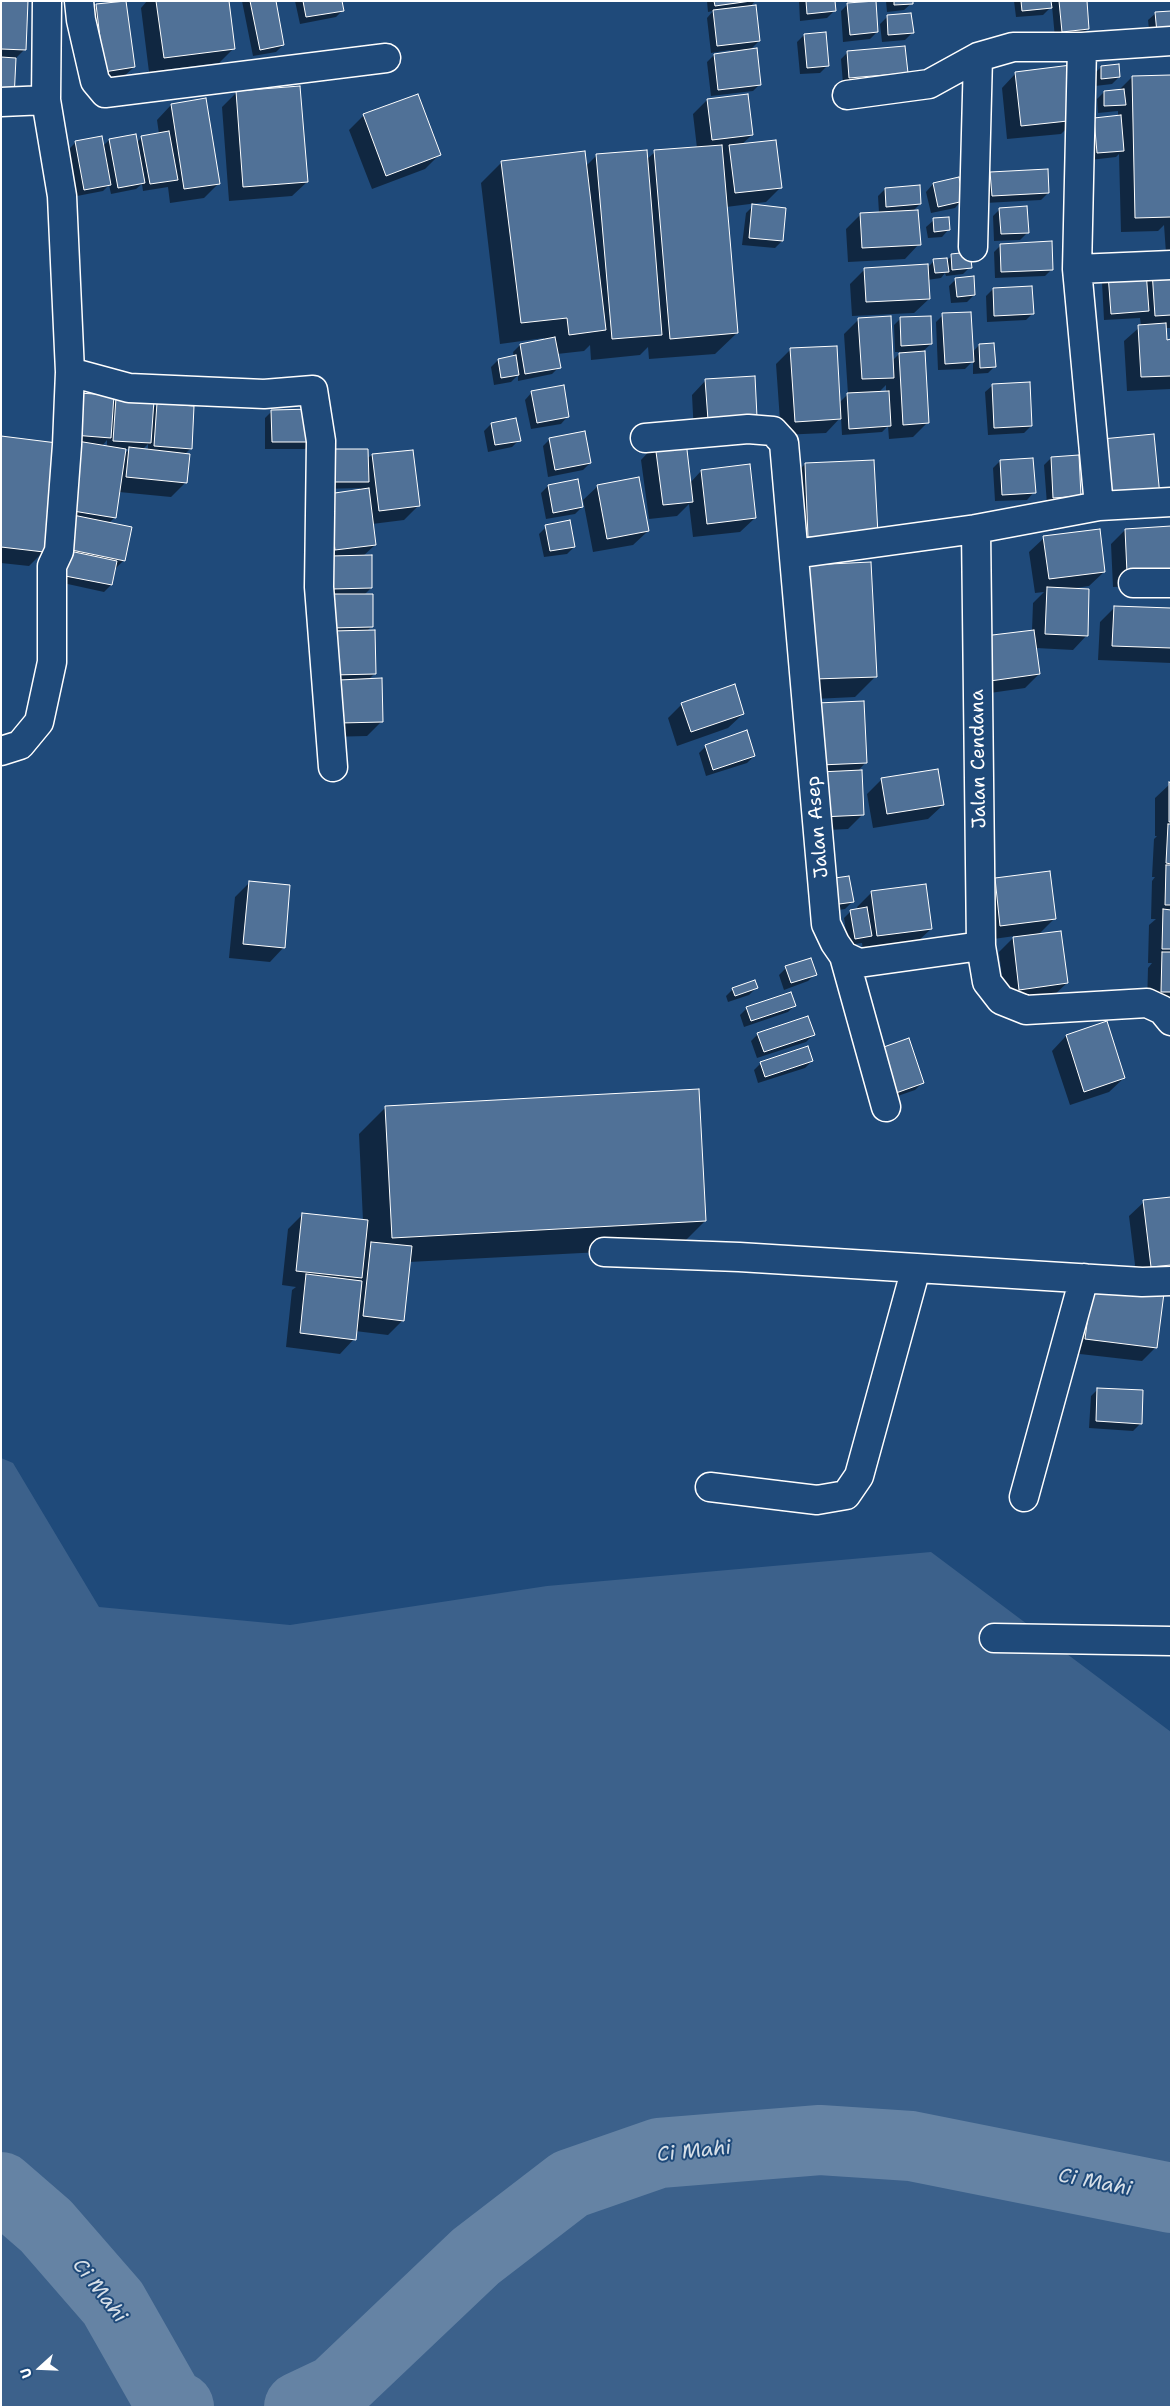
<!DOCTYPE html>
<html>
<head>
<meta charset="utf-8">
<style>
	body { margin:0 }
	#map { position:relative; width:1172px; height:2408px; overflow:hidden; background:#1f4a7a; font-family:"Shantell Sans",sans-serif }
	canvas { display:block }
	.frame { position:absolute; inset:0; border:2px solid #fff; pointer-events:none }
	.north { position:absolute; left:15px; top:2343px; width:50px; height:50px; -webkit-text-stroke:4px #1f4a7a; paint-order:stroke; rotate:250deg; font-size:14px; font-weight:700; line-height:20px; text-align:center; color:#fff }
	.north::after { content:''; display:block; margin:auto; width:18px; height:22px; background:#fff; clip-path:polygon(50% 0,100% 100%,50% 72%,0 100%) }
</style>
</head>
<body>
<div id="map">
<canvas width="1172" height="2408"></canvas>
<div class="frame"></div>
<div class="north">U</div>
</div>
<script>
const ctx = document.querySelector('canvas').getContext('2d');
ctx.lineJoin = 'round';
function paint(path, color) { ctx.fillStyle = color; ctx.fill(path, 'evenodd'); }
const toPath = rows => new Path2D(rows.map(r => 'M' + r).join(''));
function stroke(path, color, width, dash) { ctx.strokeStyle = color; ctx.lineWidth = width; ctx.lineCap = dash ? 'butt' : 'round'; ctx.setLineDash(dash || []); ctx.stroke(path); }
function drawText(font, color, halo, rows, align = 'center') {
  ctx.font = font + ' "Shantell Sans",sans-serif'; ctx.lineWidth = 4; ctx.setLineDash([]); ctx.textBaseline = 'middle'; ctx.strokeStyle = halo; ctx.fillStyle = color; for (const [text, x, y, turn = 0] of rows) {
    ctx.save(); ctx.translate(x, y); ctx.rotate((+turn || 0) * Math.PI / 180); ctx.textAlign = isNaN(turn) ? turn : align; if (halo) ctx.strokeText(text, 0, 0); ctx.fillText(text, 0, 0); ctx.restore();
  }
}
paint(toPath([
	[1,1458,13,1463,99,1607,290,1625,547,1586,931,1552,1171,1732,1171,2407,1,2407]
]), '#3c618b');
paint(toPath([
	[1,1,25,49,14,60,1,110],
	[147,1,228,1,234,48,219,63,149,72,141,8],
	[242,1,274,1,283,45,276,52,253,56],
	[295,1,341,1,343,10,336,17,300,24],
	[707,1,755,1,750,7,759,41,750,50,760,84,753,91,711,96,707,62,714,55,730,53,730,50,711,53,707,18,713,11,708,12],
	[799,1,833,1,834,11,827,18,800,21],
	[886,1,911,1,912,3,904,10,887,12],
	[1014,1,1116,1,1086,2,1088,29,1081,36,1055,38,1052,6,1043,15,1016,17],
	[848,4,877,32,870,39,843,42,841,11],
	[96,6,134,67,119,81,90,85,82,20],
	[1171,12,1150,39,1148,20,1156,13],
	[887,17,912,33,905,40,882,42,880,24],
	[804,35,827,66,820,73,800,74,797,42],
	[848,52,907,73,900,80,843,84,841,59],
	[1101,67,1119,77,1112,84,1095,86,1094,74],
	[1016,73,1076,119,1061,134,1007,139,1002,88],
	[1171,76,1171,266,1167,267,1164,225,1158,231,1121,232,1119,154,1116,157,1090,160,1094,119,1118,117,1118,111,1098,113,1097,99,1104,92,1118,91,1132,77],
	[299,88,307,182,292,196,229,201,222,107,236,93],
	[205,100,219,183,204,198,170,203,168,187,143,191,142,184,136,189,111,194,109,185,103,191,77,196,69,149,76,142,103,146,109,140,136,143,142,137,159,134,157,120,171,105],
	[707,100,752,135,741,145,781,187,766,202,726,207,737,333,715,354,649,359,648,347,640,355,591,360,590,345,584,351,557,354,559,367,552,374,518,381,518,375,511,382,494,385,491,367,498,360,514,357,513,352,520,345,544,341,544,338,500,344,481,183,502,162,585,167,597,155,646,160,655,152,697,148,693,114],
	[364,115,439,155,425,169,372,189,349,130],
	[990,173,1048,193,1041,200,985,203,983,180],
	[958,179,962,200,955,208,931,213,926,192,933,184],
	[885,189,920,204,912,212,919,244,905,259,848,262,846,229,860,215,879,213,878,196],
	[753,206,782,241,775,248,742,245,746,213],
	[1000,209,1027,233,1020,240,994,241,993,216],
	[934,220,949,229,942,237,928,238,926,227],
	[1001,245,1052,269,1045,276,995,278,994,252],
	[952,256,970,267,963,274,946,276,945,273,941,278,927,280,929,299,914,313,852,316,850,284,865,269,927,268,934,261,946,261],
	[1171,272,1171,328,1165,328,1166,341,1171,341,1171,389,1127,391,1124,341,1141,326,1140,318,1104,320,1102,282,1109,275],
	[956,279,974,295,967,302,951,303,949,286],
	[993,289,1033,313,1026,320,987,322,986,296],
	[943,315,972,353,979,345,995,366,988,373,973,374,973,361,965,369,938,370,936,322],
	[901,318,931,344,921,353,928,422,913,437,889,439,888,426,882,432,842,435,841,417,826,433,781,435,776,364,791,349,839,403,848,394,844,334,859,319,892,361,901,352,895,352,894,325],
	[886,385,886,392,878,393],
	[754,377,694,434,692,395,706,380],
	[993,385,1031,426,1024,433,988,435,985,392],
	[532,392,568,416,561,424,531,429,525,400],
	[117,399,152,410,157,404,191,448,184,455,185,483,171,497,119,492,115,517,109,523,124,560,114,570,111,585,104,592,54,581,67,442],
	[107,440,107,447,102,446],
	[148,444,148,451,142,450],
	[125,449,130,449,124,454],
	[272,411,312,442,305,449,265,449,265,418],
	[515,420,519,440,512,447,488,452,484,431,491,424],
	[1,437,43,552,29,566,1,563],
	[550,439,590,463,583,470,548,477,543,446],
	[655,445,690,483,701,471,755,518,740,532,693,537,689,504,677,516,649,519,641,460],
	[372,455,418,506,404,520,372,524,375,545,362,557,371,588,364,595,372,626,366,632,375,673,368,680,382,721,367,736,326,737,314,509,360,491,360,488,320,489],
	[1051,458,1080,496,1047,504,1044,465],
	[1000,461,1034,492,1027,500,995,501,993,468],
	[805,464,876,533,794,551,791,478],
	[548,486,582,507,575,514,546,519,541,493],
	[598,486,648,531,633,545,593,552,583,500],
	[546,527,574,547,567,554,544,557,539,534],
	[1125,530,1171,584,1113,587,1111,544],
	[1044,538,1104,572,1089,586,1076,588,1087,635,1073,650,1036,648,1039,674,1025,688,976,695,1032,631,1033,603,1044,592,1035,593,1029,552],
	[810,566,876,676,855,697,793,700,788,587],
	[1114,608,1171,610,1171,663,1098,660,1100,622],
	[682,704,743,714,728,728,677,746,668,718],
	[803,719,866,762,857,772,862,815,848,829,807,831],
	[706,746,754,756,747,763,706,776,699,753],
	[882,779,943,805,928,819,873,828,867,794],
	[1170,784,1171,1006,1147,1006,1148,968,1152,963,1148,963,1149,925,1156,919,1151,919,1152,881,1155,877,1152,877,1154,839,1157,836,1155,836,1155,798],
	[1049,872,1055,918,1038,935,1067,983,1052,997,1005,1004,999,952,1015,936,986,940,981,893,995,879],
	[249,883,284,947,270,962,229,958,235,897],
	[822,887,852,902,845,909,825,912],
	[872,892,931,929,916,943,863,950,862,943,848,945,844,918,851,911,858,910,857,907],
	[786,968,815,974,808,981,784,990,779,975],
	[756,988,749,995,728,1002,726,996,733,989],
	[795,1005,788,1012,744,1027,740,1015,747,1008],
	[1106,1023,1124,1078,1109,1092,1070,1105,1052,1051,1066,1036],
	[758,1034,813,1035,806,1042,757,1058,751,1041],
	[875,1056,922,1083,915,1090,889,1099],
	[812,1061,805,1068,758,1083,754,1070,761,1063],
	[386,1107,705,1221,678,1248,409,1262,403,1320,388,1335,355,1331,354,1339,340,1354,286,1347,292,1290,296,1287,282,1285,288,1229,303,1214,363,1221,359,1134],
	[1171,1198,1171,1277,1137,1281,1129,1216,1144,1202],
	[1092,1286,1156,1347,1142,1361,1071,1353],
	[1098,1389,1140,1424,1133,1431,1089,1428,1091,1396]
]), '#0007');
stroke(toPath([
	[1,2187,46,2226,113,2303,171,2405,179,2407],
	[299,2407,335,2390,475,2257,570,2184,659,2153,820,2140,911,2146,1171,2198]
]), '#6583a4', 70);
const building = toPath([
	[1,1,28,1,26,50,1,49,1,1],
	[126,1,135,67,104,72,96,4,126,1],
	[156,1,229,1,235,49,164,58,156,1],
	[250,1,276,1,284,45,260,50,250,1],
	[303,1,342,1,344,11,306,17,303,1],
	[714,1,751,1,715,6,714,1],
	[806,1,835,1,836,11,807,14,806,1],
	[876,1,878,32,850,35,847,3,876,1],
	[894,1,913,1,913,4,894,5,894,1],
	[1021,1,1051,1,1052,8,1022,11,1021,1],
	[1059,1,1087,1,1089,29,1062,32,1059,1],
	[756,5,760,41,717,46,713,10,756,5],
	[1171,11,1171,32,1157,33,1155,12,1171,11],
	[911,13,914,33,888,35,887,15,911,13],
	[826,32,829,66,807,68,804,34,826,32],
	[905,46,908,73,849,78,847,51,905,46],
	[757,48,761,85,718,90,714,54,757,48],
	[1,57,16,58,14,99,1,98,1,57],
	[1119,64,1120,77,1101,79,1101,66,1119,64],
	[1071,65,1077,120,1021,126,1015,72,1071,65],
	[1171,75,1171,217,1135,218,1132,76,1171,75],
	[300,86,308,182,243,187,236,91,300,86],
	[1124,89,1126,105,1104,106,1104,91,1124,89],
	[418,94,441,155,386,176,363,114,418,94],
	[748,94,753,135,712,140,707,99,748,94],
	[206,98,220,184,184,189,171,104,206,98],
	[1121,115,1124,151,1097,153,1094,118,1121,115],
	[169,131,178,180,150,184,141,136,169,131],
	[136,134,145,183,118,188,109,139,136,134],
	[102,136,111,185,84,190,75,141,102,136],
	[776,140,782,188,735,193,729,145,776,140],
	[722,145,738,333,670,339,654,150,722,145],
	[647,150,662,335,612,339,596,154,647,150],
	[585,151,606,330,569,335,567,318,521,323,501,161,585,151],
	[1048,169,1049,193,992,196,990,172,1048,169],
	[959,177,964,201,938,207,933,183,959,177],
	[920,185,921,204,886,207,885,188,920,185],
	[752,204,786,208,783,241,749,238,752,204],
	[1027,206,1029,233,1001,234,999,208,1027,206],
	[918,210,921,245,862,248,860,213,918,210],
	[949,217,950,230,934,232,933,218,949,217],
	[1052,241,1053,270,1001,272,1000,244,1052,241],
	[970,252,972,268,952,270,951,254,970,252],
	[947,258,949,272,935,273,933,259,947,258],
	[928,264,930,299,866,302,864,268,928,264],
	[1146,271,1149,311,1111,314,1108,274,1146,271],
	[1152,271,1171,271,1171,315,1155,316,1152,271],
	[974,276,975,295,957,297,955,278,974,276],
	[1032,286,1034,314,994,316,993,288,1032,286],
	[971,312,974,362,945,364,942,313,971,312],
	[891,316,894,378,862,379,858,318,891,316],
	[931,316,932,344,901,346,900,317,931,316],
	[1166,323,1167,340,1171,339,1171,376,1141,377,1138,325,1166,323],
	[555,337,561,368,525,374,520,344,555,337],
	[994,343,996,367,980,368,979,344,994,343],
	[837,346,841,419,795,422,790,348,837,346],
	[925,351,929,423,903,425,899,353,925,351],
	[516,355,519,375,501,378,498,359,516,355],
	[755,376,757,417,708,420,705,379,755,376],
	[1030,382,1032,426,994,428,992,384,1030,382],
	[564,385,569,417,537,423,531,391,564,385],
	[889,391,891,426,849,429,847,393,889,391],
	[77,393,114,395,111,438,73,435,77,393],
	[116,398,154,400,151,443,113,441,116,398],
	[157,403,194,406,192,449,154,446,157,403],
	[313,409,314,442,272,442,271,410,313,409],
	[516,418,521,441,495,445,491,423,516,418],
	[585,431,591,463,555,470,549,438,585,431],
	[1154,434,1160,496,1108,502,1102,439,1154,434],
	[1,436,57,443,44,552,1,547,1,436],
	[77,441,126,449,116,518,67,510,77,441],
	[686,441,693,502,663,505,655,444,686,441],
	[129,447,190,454,187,483,126,477,129,447],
	[326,449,368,449,369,482,327,482,326,449],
	[413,450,420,506,379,511,372,454,413,450],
	[1079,455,1081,496,1053,498,1051,457,1079,455],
	[1033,458,1036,493,1002,495,1000,460,1033,458],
	[874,460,878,534,808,537,805,463,874,460],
	[750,464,756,518,707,524,701,470,750,464],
	[639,477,649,531,607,539,597,485,639,477],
	[578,479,583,507,553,513,548,485,578,479],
	[369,488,376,545,335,550,328,494,369,488],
	[68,514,132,527,125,561,62,548,68,514],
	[570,520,575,547,550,551,545,525,570,520],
	[1171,526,1171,571,1127,573,1125,529,1171,526],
	[1100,529,1105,572,1049,579,1043,536,1100,529],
	[65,550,117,561,112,585,60,575,65,550],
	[372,555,372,588,331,589,330,556,372,555],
	[871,562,877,677,814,679,809,565,871,562],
	[1047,587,1089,589,1088,636,1045,634,1047,587],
	[330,594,373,594,373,627,331,628,330,594],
	[1114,606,1171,608,1171,648,1112,646,1114,606],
	[375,630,376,674,333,675,332,631,375,630],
	[1034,630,1040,674,990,681,984,636,1034,630],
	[382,678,383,722,340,723,339,680,382,678],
	[735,684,744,714,691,732,681,703,735,684],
	[864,701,867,763,820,765,817,703,864,701],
	[747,730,755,756,713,770,705,745,747,730],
	[938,769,944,805,887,814,881,778,938,769],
	[862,770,864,815,821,817,819,772,862,770],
	[1169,782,1171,783,1171,822,1169,822,1169,782],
	[1168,824,1171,824,1171,864,1166,863,1168,824],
	[1166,865,1171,865,1171,905,1165,905,1166,865],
	[1050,871,1056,919,1000,926,995,878,1050,871],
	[849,876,854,902,832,905,828,879,849,876],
	[249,881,290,885,285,948,243,944,249,881],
	[926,884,932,929,877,936,871,891,926,884],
	[867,907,872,936,855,939,850,910,867,907],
	[1163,909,1171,910,1171,949,1162,949,1163,909],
	[1061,931,1068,983,1019,990,1013,937,1061,931],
	[1162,952,1171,952,1171,992,1161,992,1162,952],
	[811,958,817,975,791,983,785,966,811,958],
	[755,980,758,988,735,996,732,988,755,980],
	[791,992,796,1006,751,1021,746,1007,791,992],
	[808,1016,815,1035,764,1052,757,1033,808,1016],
	[1107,1021,1125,1078,1084,1092,1066,1035,1107,1021],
	[909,1038,924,1083,896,1093,881,1048,909,1038],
	[808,1046,813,1061,765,1077,760,1062,808,1046],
	[699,1089,706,1221,392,1238,385,1106,699,1089],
	[1171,1197,1171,1265,1151,1267,1143,1200,1171,1197],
	[302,1213,368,1220,362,1278,296,1271,302,1213],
	[371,1242,412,1246,404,1321,363,1316,371,1242],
	[306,1274,362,1281,356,1340,300,1333,306,1274],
	[1092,1285,1164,1293,1157,1348,1085,1339,1092,1285],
	[1097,1388,1143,1390,1142,1424,1096,1421,1097,1388]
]);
paint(building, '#507197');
stroke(building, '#fff', 1);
const minor = toPath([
	[79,1,81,20,95,81,105,93,386,58],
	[1082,47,1077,269,1099,506],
	[847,95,929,84,978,57,1013,47,1082,47,1171,41],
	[1,102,46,100],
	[973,247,978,57],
	[1077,269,1171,265],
	[70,372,129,388,264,394,313,390,321,441,319,587,333,767],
	[645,438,748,429,773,431,784,443,826,924,835,943,844,956,859,963,981,946],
	[976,529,981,946,987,982,1001,1000,1026,1010,1147,1003,1162,1010,1171,1021],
	[794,554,976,529,1099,506,1171,502],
	[1133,583,1171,583],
	[1,751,20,745,39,722,52,662,52,566,59,551,67,445,70,372,62,196,46,100,47,1],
	[844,956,886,1107],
	[604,1252,739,1257,1142,1282,1171,1281],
	[710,1487,817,1500,846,1495,859,1476,916,1268],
	[1024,1497,1084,1278],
	[994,1638,1171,1641]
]);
stroke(minor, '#fff', 31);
stroke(minor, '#1f4a7a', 28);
drawText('19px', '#fff', '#1f4a7a', [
	["Jalan Cendana",979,759,-91],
	["Jalan Asep",818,827,-95]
]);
drawText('italic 20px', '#d8e0e8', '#1f4a7a', [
	["Ci Mahi",694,2152,-6],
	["Ci Mahi",1095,2183,11],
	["Ci Mahi",99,2291,52]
]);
</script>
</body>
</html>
